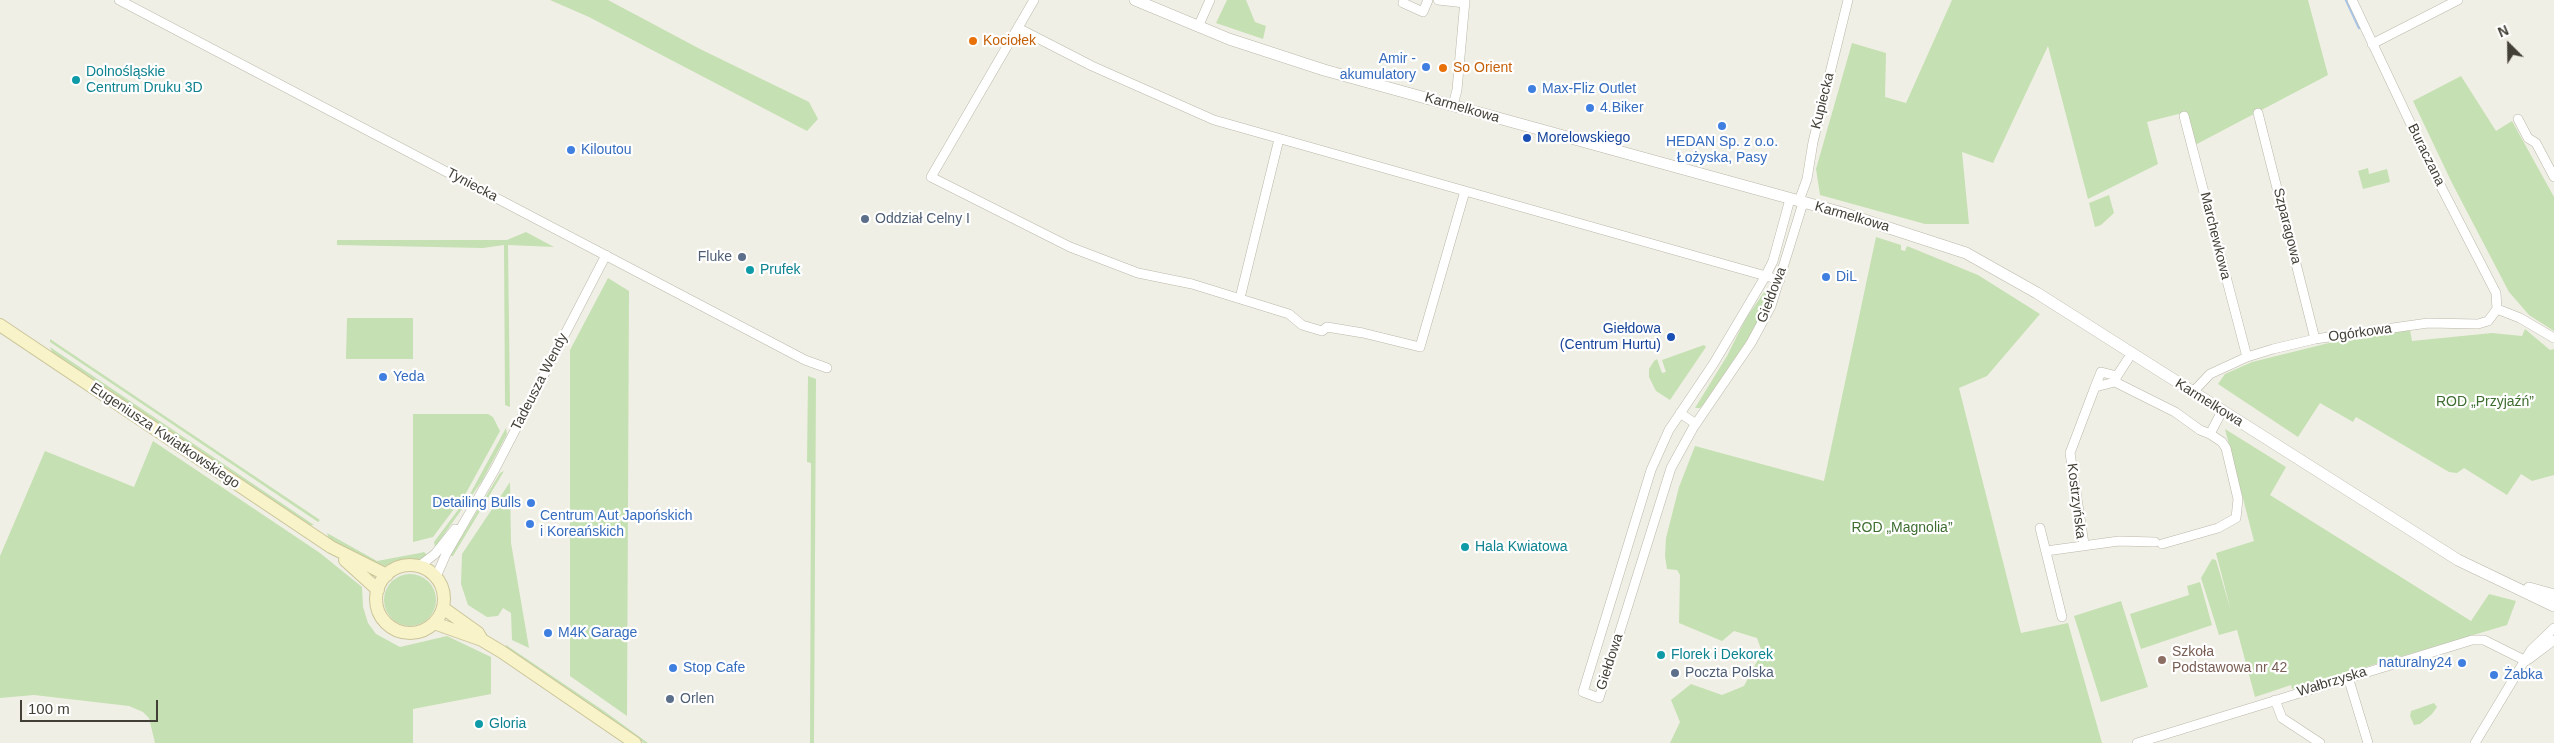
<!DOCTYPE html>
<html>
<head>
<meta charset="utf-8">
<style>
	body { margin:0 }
	#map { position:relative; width:2554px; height:743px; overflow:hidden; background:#f0efe5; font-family:Arial,sans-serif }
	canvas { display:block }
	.north { position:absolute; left:2484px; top:20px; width:50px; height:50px; -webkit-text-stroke:4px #fff; paint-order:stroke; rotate:337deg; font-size:14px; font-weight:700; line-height:20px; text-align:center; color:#423f36 }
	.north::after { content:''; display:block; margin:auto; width:18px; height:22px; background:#423f36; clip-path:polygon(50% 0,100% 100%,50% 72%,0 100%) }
	.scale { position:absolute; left:20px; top:700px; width:138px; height:22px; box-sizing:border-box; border:2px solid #423f36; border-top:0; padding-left:6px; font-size:15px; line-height:18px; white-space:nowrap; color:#423f36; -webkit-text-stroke:4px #fff; paint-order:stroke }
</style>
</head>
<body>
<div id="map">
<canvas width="2554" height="743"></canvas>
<div class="north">N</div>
<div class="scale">100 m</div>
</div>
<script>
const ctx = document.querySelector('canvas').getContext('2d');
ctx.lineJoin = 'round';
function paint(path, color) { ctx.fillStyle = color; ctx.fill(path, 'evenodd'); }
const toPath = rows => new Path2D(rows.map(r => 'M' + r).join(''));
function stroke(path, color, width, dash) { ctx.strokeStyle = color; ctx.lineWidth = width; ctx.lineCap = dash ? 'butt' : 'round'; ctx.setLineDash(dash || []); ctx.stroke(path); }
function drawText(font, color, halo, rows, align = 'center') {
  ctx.font = font + ' Arial,sans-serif'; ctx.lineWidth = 4.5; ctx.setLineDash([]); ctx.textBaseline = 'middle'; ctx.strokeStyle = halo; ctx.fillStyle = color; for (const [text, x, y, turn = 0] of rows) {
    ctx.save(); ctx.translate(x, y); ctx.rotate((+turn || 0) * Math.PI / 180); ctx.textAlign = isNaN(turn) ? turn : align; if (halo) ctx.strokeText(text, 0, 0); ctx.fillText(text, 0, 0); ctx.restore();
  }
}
paint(toPath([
	[550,0,608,0,700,49,809,102,818,119,807,131,589,17],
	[1227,0,1246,0,1255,22,1266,26,1263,39,1216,23],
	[1952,0,2308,0,2328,75,2195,145,2186,112,2147,122,2158,164,2088,199,2048,46,1993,163,1962,152,1969,224,1925,224,1820,195,1816,169,1852,43,1886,53,1885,97,1906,103],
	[2461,76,2496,131,2512,121,2554,197,2554,331,2529,315,2509,292,2452,183,2413,101],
	[2368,168,2369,174,2387,169,2390,182,2363,189,2358,171],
	[2109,195,2114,213,2101,225,2095,227,2089,203],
	[526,232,554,247,508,245,510,407,505,405,504,245,483,248,337,245,337,240,507,240],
	[1876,237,1901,245,1901,250,1905,251,1907,246,1978,275,2040,314,1987,376,1959,388,2021,633,2068,623,2102,743,1670,743,1680,722,1671,700,1691,684,1722,695,1744,686,1762,652,1757,638,1734,631,1722,641,1679,623,1680,575,1677,570,1667,569,1665,556,1666,538,1679,487,1695,446,1824,481],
	[608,278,629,291,627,716,570,676,570,350],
	[1765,291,1769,294,1768,299,1752,333,1703,405,1700,408,1695,408,1727,356,1746,318],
	[347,318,413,318,413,359,346,359],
	[2525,329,2550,350,2554,349,2554,475,2532,481,2521,474,2507,495,2464,468,2457,473,2449,472,2356,417,2353,422,2320,403,2298,437,2218,384,2225,374,2252,362,2341,340,2410,330,2412,341,2492,333,2522,336],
	[50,339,320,520,318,522,50,342],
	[1704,345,1706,347,1670,400,1656,391,1649,377,1649,369,1654,361,1657,359,1662,373,1666,372,1662,360],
	[50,347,314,525,308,525,53,354],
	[808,376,816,379,814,743,810,743,811,463,807,462],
	[413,414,488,414,493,417,500,431,466,493,433,537,413,542],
	[506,428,507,434,482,481,435,547,434,542,470,494],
	[2225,429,2286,467,2270,495,2471,621,2489,594,2516,601,2507,625,2292,689,2291,685,2255,697,2237,630,2219,635,2201,578,2212,559,2216,560,2231,611,2216,553,2254,541],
	[153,441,320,553,362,587,363,607,368,623,376,634,400,647,447,636,491,657,491,694,413,709,413,743,155,743,149,718,143,712,129,706,34,695,0,698,0,556,45,451,134,487],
	[504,471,453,556,450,556,500,473],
	[510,482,511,543,529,648,512,640,511,613,503,608,498,616,487,617,468,605,461,584,462,554],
	[327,533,377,561,420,553,424,552,428,556,420,559,398,561,385,566,375,565,329,539],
	'384 600a26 26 0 1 1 52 0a26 26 0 1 1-52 0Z',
	[2200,582,2212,625,2141,649,2130,614,2189,595,2187,586],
	[2121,601,2148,687,2101,702,2074,616],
	[506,645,604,711,648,743,644,743,505,647],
	[2434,703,2437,707,2432,714,2420,724,2414,725,2410,716,2411,711]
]), '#c5e0b2');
stroke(toPath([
	[2346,0,2359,28]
]), '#a8c4e7', 2.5);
const minor = toPath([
	[119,0,805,360,827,368],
	[1034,0,931,177,1070,247,1138,273,1192,284,1289,314,1302,325,1322,331,1327,327,1363,333,1420,347,1465,191],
	[1404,0,1403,3,1423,12,1428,0],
	[1438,0,1465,3],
	[1198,27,1210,0],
	[1018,28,1092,66,1214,120,1780,280],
	[2372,44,2458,0],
	[1453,105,1457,90,1465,0],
	[2258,113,2315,339],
	[2184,116,2247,357],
	[2518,119,2528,138,2536,143,2554,177],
	[1790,199,1773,261,1765,277,1714,363,1669,430,1651,470,1583,692,1599,698,1671,468,1693,428,1751,343,1771,306,1803,203],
	[1799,201,1807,179,1813,142,1848,0],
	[1240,298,1279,139],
	[2497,309,2520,318,2554,338],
	[2117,376,2128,359],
	[2115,382,2175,412,2200,430,2210,434],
	[2095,387,2101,372,2117,376,2115,382],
	[2193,392,2210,374,2247,357,2273,349,2315,339,2428,323,2478,324,2488,321,2497,309,2496,293,2435,175,2352,0],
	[1680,413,1696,424],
	[2040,528,2062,617],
	[2084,544,2070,453,2095,387,2115,382],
	[2162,544,2218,528,2236,518,2238,499,2226,448,2222,442,2210,434,2222,411],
	[2046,551,2119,541,2155,542],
	[418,567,435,554,455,529],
	[436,577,446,554,495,469,606,255],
	[2529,659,2554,640],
	[2348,677,2368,743],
	[2275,700,2282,718,2320,743],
	[2137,743,2472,640,2484,640,2526,661],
	[2475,743,2531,650,2554,628]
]);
const tertiary = toPath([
	[1135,0,1229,39,1324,70,1843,213,1966,253,2037,293,2458,560,2554,606],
	[2529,588,2554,595]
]);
const secondary = toPath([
	[0,325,331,547,387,575],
	[345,560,378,590],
	'376 599a34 34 0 1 1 68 0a34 34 0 1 1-68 0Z',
	[443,608,478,633,481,638],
	[434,623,482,640,502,652,635,743]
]);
stroke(minor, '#bbb7a9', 10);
stroke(tertiary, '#bbb7a9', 12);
stroke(secondary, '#cbc59a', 14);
stroke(minor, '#fff', 9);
stroke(tertiary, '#fff', 11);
stroke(secondary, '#f8f3c8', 12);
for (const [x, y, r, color] of [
	[973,41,5,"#e8710a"],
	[1426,67,5,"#3f7fe0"],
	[1443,68,5,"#e8710a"],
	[76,80,5,"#0f9aa8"],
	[1532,89,5,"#3f7fe0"],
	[1590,108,5,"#3f7fe0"],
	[1722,126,5,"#3f7fe0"],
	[1527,138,5,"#1a4fb4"],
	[571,150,5,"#3f7fe0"],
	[865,219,5,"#5c6f8a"],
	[742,257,5,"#5c6f8a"],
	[750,270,5,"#0f9aa8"],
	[1826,277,5,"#3f7fe0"],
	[1671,337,5,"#1a4fb4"],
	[383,377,5,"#3f7fe0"],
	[531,503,5,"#3f7fe0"],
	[530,524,5,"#3f7fe0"],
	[1465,547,5,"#0f9aa8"],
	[548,633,5,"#3f7fe0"],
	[1661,655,5,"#0f9aa8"],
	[2162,660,5,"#8d6e63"],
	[2462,663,5,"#3f7fe0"],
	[673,668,5,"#3f7fe0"],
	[1675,673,5,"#5c6f8a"],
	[2494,675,5,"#3f7fe0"],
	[670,699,5,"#5c6f8a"],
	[479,724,5,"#0f9aa8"]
]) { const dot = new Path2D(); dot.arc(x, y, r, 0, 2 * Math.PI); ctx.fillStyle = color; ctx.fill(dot); stroke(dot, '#fff', 2); }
drawText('14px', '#c56008', '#fff', [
	["Kociołek",983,41],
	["So Orient",1453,68]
], 'left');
drawText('14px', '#366cbe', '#fff', [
	["Amir -",1416,59,"right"],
	["akumulatory",1416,75,"right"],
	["Max-Fliz Outlet",1542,89],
	["4.Biker",1600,108],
	["HEDAN Sp. z o.o.",1722,142,"center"],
	["Łożyska, Pasy",1722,158,"center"],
	["Kiloutou",581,150],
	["DiL",1836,277],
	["Yeda",393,377],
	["Detailing Bulls",521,503,"right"],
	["Centrum Aut Japońskich",540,516],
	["i Koreańskich",540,532],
	["M4K Garage",558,633],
	["naturalny24",2452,663,"right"],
	["Stop Cafe",683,668],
	["Żabka",2504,675]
], 'left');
drawText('14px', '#0d838f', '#fff', [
	["Dolnośląskie",86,72],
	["Centrum Druku 3D",86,88],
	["Prufek",760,270],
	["Hala Kwiatowa",1475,547],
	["Florek i Dekorek",1671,655],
	["Gloria",489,724]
], 'left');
drawText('14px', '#423f36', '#fff', [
	["Kupiecka",1823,101,-76],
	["Karmelkowa",1462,108,16],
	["Buraczana",2426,155,64],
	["Tyniecka",472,185,28],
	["Karmelkowa",1852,217,16],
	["Szparagowa",2287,226,76],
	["Marchewkowa",2215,236,76],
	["Giełdowa",1772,295,-69],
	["Ogórkowa",2360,333,-8],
	["Tadeusza Wendy",540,382,-63],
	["Karmelkowa",2209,403,32],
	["Eugeniusza Kwiatkowskiego",165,436,34],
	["Kostrzyńska",2076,501,83],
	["Giełdowa",1610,662,-72],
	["Wałbrzyska",2332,682,-17]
]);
drawText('14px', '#164399', '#fff', [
	["Morelowskiego",1537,138],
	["Giełdowa",1661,329,"right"],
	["(Centrum Hurtu)",1661,345,"right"]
], 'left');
drawText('14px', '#4e5e75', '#fff', [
	["Oddział Celny I",875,219],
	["Fluke",732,257,"right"],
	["Poczta Polska",1685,673],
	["Orlen",680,699]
], 'left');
drawText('14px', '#3e6d30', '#fff', [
	["ROD „Przyjaźń”",2485,402],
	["ROD „Magnolia”",1902,528]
]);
drawText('14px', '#785e54', '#fff', [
	["Szkoła",2172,652],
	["Podstawowa nr 42",2172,668]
], 'left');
</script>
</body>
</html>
